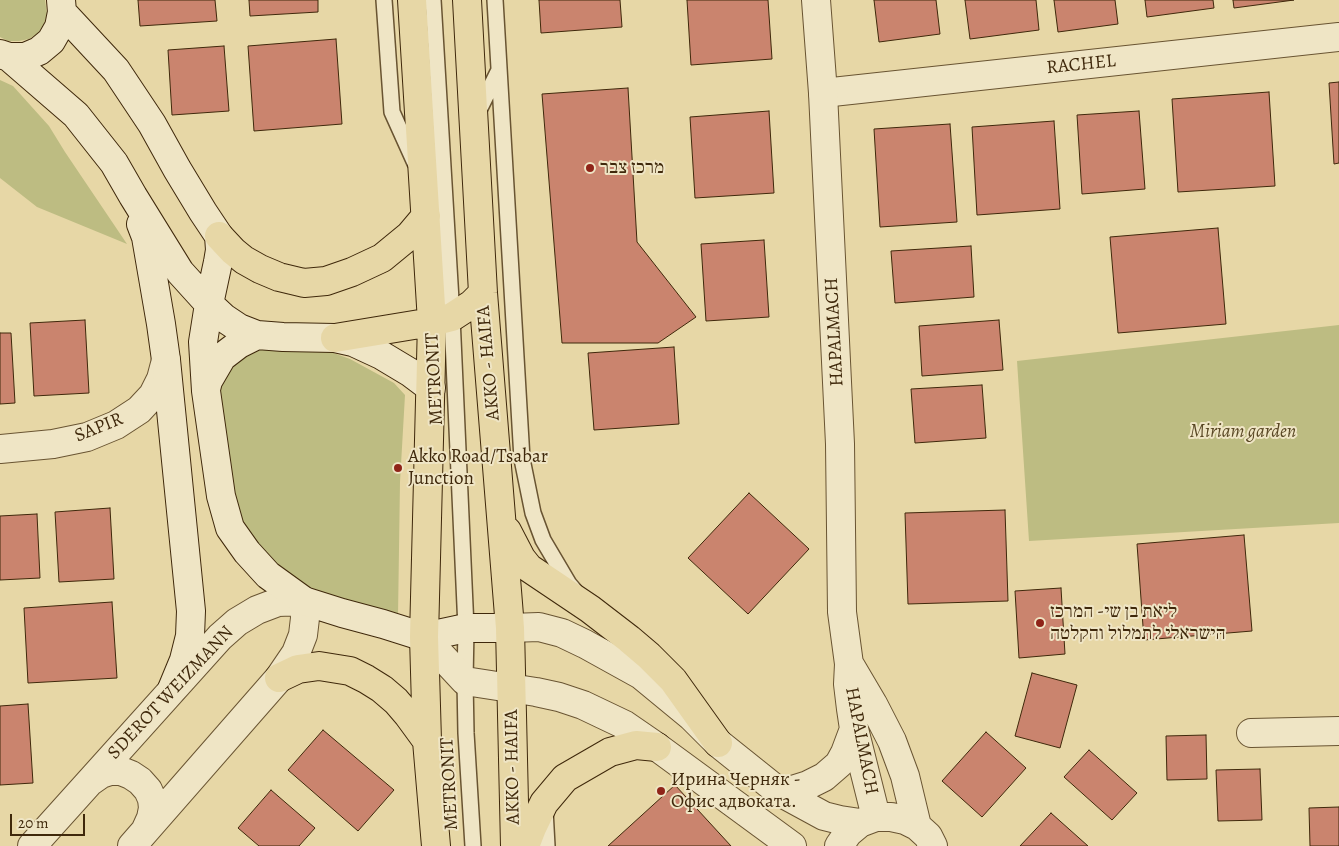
<!DOCTYPE html>
<html>
<head>
<meta charset="utf-8">
<style>
	body { margin:0 }
	#map { position:relative; width:1339px; height:846px; overflow:hidden; background:#e7d7a6; font-family:Alegreya,serif }
	canvas { display:block }
	.scale { position:absolute; left:10px; top:814px; width:75px; height:22px; box-sizing:border-box; border:2px solid #3f280b; border-top:0; padding-left:6px; font-size:15px; line-height:18px; white-space:nowrap; color:#3f280b; -webkit-text-stroke:4px #efe5c5; paint-order:stroke }
</style>
</head>
<body>
<div id="map">
<canvas width="1339" height="846"></canvas>
<div class="scale">20 m</div>
</div>
<script>
const ctx = document.querySelector('canvas').getContext('2d');
ctx.lineJoin = 'round';
function paint(path, color) { ctx.fillStyle = color; ctx.fill(path, 'evenodd'); }
const toPath = rows => new Path2D(rows.map(r => 'M' + r).join(''));
function stroke(path, color, width, dash) { ctx.strokeStyle = color; ctx.lineWidth = width; ctx.lineCap = dash ? 'butt' : 'round'; ctx.setLineDash(dash || []); ctx.stroke(path); }
function drawText(font, color, halo, rows, align = 'center') {
  ctx.font = font + ' Alegreya,"Frank Ruhl Libre",serif'; ctx.lineWidth = 4; ctx.setLineDash([]); ctx.textBaseline = 'middle'; ctx.strokeStyle = halo; ctx.fillStyle = color; for (const [text, x, y, turn = 0] of rows) {
    ctx.save(); ctx.translate(x, y); ctx.rotate((+turn || 0) * Math.PI / 180); ctx.textAlign = isNaN(turn) ? turn : align; if (halo) ctx.strokeText(text, 0, 0); ctx.fillText(text, 0, 0); ctx.restore();
  }
}
paint(toPath([
	[0,0,45,0,47,14,44,24,38,33,29,39,19,41,8,41,0,37],
	[0,80,13,86,49,126,65,152,127,244,37,207,0,178],
	[1339,325,1339,523,1029,541,1017,361],
	[268,343,328,351,350,359,394,383,405,395,400,482,398,616,316,591,284,573,238,523,217,380,236,360]
]), '#bdbc82');
const building = toPath([
	[138,0,215,0,217,21,140,26,138,0],
	[249,0,318,0,318,12,250,16,249,0],
	[539,0,620,0,622,27,541,33,539,0],
	[687,0,768,0,772,59,691,65,687,0],
	[874,0,936,0,940,34,879,42,874,0],
	[965,0,1036,0,1039,30,970,39,965,0],
	[1054,0,1115,0,1118,24,1058,32,1054,0],
	[1145,0,1213,0,1214,8,1147,17,1145,0],
	[1233,0,1294,0,1234,8,1233,0],
	[336,39,342,124,254,131,248,46,336,39],
	[224,46,229,111,172,115,168,50,224,46],
	[1339,82,1339,163,1334,164,1329,83,1339,82],
	[628,88,637,242,696,317,658,343,562,343,542,94,628,88],
	[1269,92,1275,186,1178,192,1172,99,1269,92],
	[769,111,774,193,695,198,690,117,769,111],
	[1139,111,1145,189,1082,194,1077,115,1139,111],
	[1054,121,1060,209,977,215,972,127,1054,121],
	[950,124,957,222,880,227,874,129,950,124],
	[1218,228,1226,324,1118,333,1110,237,1218,228],
	[764,240,769,317,706,321,701,244,764,240],
	[971,246,974,297,895,303,891,251,971,246],
	[85,320,89,393,34,396,30,323,85,320],
	[999,320,1003,370,922,376,919,326,999,320],
	[0,333,11,333,15,403,0,404,0,333],
	[674,347,679,424,594,430,588,353,674,347],
	[982,385,986,438,915,443,911,389,982,385],
	[749,493,809,549,748,614,688,558,749,493],
	[110,508,114,579,59,582,55,512,110,508],
	[1005,510,1008,601,908,604,905,513,1005,510],
	[37,514,40,578,0,580,0,516,37,514],
	[1244,535,1252,631,1144,640,1137,544,1244,535],
	[1061,588,1065,654,1019,658,1015,591,1061,588],
	[112,602,117,678,28,683,24,608,112,602],
	[1032,673,1077,685,1060,748,1015,736,1032,673],
	[28,704,33,783,0,785,0,706,28,704],
	[323,730,394,790,358,831,288,770,323,730],
	[986,732,1026,768,982,817,942,781,986,732],
	[1206,735,1207,779,1167,780,1166,736,1206,735],
	[1089,750,1137,793,1112,820,1064,777,1089,750],
	[1260,769,1262,820,1218,821,1216,770,1260,769],
	[675,785,731,846,608,846,675,785],
	[271,790,315,828,299,846,259,846,238,828,271,790],
	[1339,807,1339,846,1310,846,1309,808,1339,807],
	[1051,813,1088,846,1020,846,1051,813]
]);
paint(building, '#ca846e');
stroke(building, '#3f280b', 1);
const service = toPath([
	[384,0,392,112,415,163],
	[433,0,452,317,466,628,465,681,466,733,473,846],
	[495,0,522,459,533,513,543,540,569,584,575,591],
	[477,114,499,70],
	[545,810,547,846]
]);
const minor = toPath([
	[823,93,1339,37],
	[0,449,53,444,87,437,116,425,139,410,153,395,161,379,166,360],
	[1251,733,1339,731]
]);
const tertiary = toPath([
	[816,0,823,93,840,444,842,612,849,664,848,684,851,709,854,729,876,817],
	[510,628,539,627,562,633,585,644,641,675,692,717,718,743,778,791,824,816,840,820,860,823],
	[424,637,465,681,536,692,559,697,583,705,625,725,657,747,792,846],
	[850,665,873,704,892,741,905,776,917,826],
	[91,781,101,774,110,771,121,771,131,775,140,781,148,790,152,799,153,808,151,818,146,829],
	[778,791,792,790,808,785,824,777,839,764,845,753,854,729],
	[32,846,220,637,237,622,257,610,278,602,304,601,305,618,303,635,296,653,279,678,132,846],
	[839,846,848,833,860,823,876,817,891,817,905,820,917,826,928,836,933,846]
]);
const secondary = toPath([
	[62,12,116,70,152,124,177,169,203,212,219,236,220,250,218,262,209,304,203,342,206,391,221,496,230,528,247,552,268,575,304,601,342,613,383,624,424,637,466,628,510,628],
	[0,54,9,57,25,57,39,51,51,41,59,27,62,12,61,0],
	[9,57,76,115,114,163,133,196,180,272,209,304,224,318,239,328,257,335,283,337,335,338,353,342,381,355,411,373,431,388],
	[141,224,146,237,161,324,166,360,191,611,190,636,184,660,172,689],
	[206,389,208,381,222,357,239,344,257,335]
]);
const trunk = toPath([
	[412,0,432,322,424,637,427,741,436,846],
	[467,0,483,293,510,628,515,846],
	[219,236,233,251,244,260,260,269,279,277,304,283,326,281,352,272,382,258,410,235,426,216],
	[335,338,432,322,452,317,472,304,483,293],
	[507,531,521,558,529,568,590,609,629,639,649,656,673,680,718,743],
	[279,678,298,669,319,666,350,671,366,679,382,689,396,701,408,715,427,741],
	[525,846,532,828,544,803,565,778,610,752,636,745,657,747]
]);
stroke(service, '#695432', 18);
stroke(minor, '#695432', 30);
stroke(tertiary, '#695432', 30);
stroke(secondary, '#3f280b', 30);
stroke(trunk, '#3f280b', 30);
stroke(service, '#efe5c5', 15);
stroke(minor, '#efe5c5', 28);
stroke(tertiary, '#efe5c5', 28);
stroke(secondary, '#efe5c5', 28);
stroke(trunk, '#e7d7a6', 28);
for (const [x, y, r, color] of [
	[590,168,5,"#8f2418"],
	[398,468,5,"#8f2418"],
	[1040,623,5,"#8f2418"],
	[661,791,5,"#8f2418"]
]) { const dot = new Path2D(); dot.arc(x, y, r, 0, 2 * Math.PI); ctx.fillStyle = color; ctx.fill(dot); stroke(dot, '#efe5c5', 2); }
drawText('19px', '#3f280b', '#efe5c5', [
	["RACHEL",1081,65,-6],
	["HAPALMACH",835,332,-93],
	["AKKO - HAIFA",489,363,-95],
	["METRONIT",435,379,-93],
	["SAPIR",99,428,-22],
	["SDEROT WEIZMANN",171,693,-47],
	["HAPALMACH",861,741,79],
	["AKKO - HAIFA",513,767,-91],
	["METRONIT",450,784,-93]
]);
drawText('19px', '#3f280b', '#efe5c5', [
	["מרכז צבר",600,168],
	["Akko Road/Tsabar",408,457],
	["Junction",408,479],
	["ליאת בן שי- המרכז",1050,612],
	["הישראלי לתמלול והקלטה",1050,634],
	["Ирина Черняк -",671,780],
	["Офис адвоката.",671,802]
], 'left');
drawText('italic 19px', '#584623', '#efe5c5', [
	["Miriam garden",1243,432]
]);
</script>
</body>
</html>
